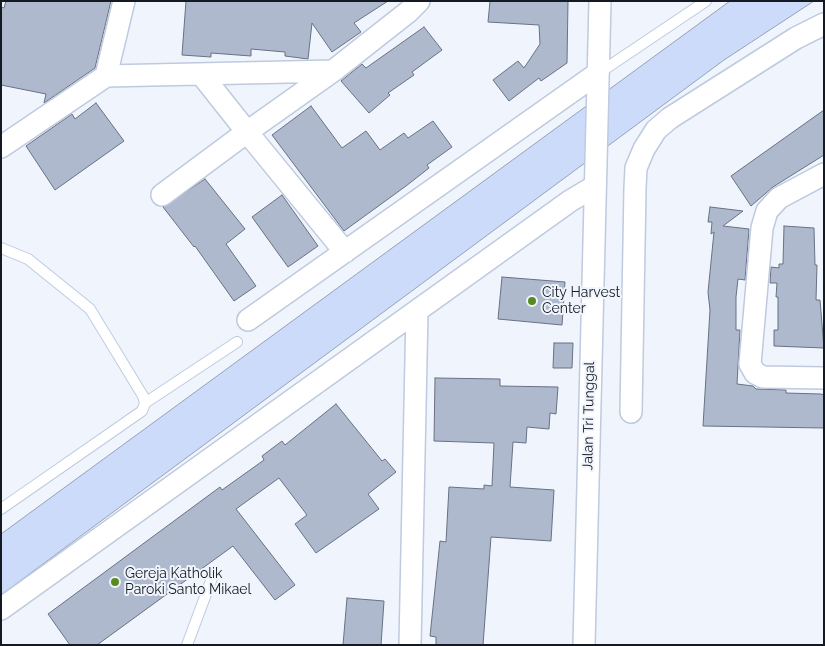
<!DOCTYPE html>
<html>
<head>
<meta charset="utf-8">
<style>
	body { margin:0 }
	#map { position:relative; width:825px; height:646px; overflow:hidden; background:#f0f5fd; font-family:Raleway,sans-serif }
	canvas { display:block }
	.frame { position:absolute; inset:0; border:2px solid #151921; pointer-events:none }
</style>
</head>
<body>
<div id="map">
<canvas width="825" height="646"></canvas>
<div class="frame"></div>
</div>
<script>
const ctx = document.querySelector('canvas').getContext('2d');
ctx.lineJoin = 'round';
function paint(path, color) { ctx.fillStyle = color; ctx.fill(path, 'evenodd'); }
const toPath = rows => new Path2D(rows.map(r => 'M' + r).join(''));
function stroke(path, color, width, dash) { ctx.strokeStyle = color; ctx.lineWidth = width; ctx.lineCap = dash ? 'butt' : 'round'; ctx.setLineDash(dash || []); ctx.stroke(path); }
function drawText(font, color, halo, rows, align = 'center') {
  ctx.font = font + ' Raleway,sans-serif'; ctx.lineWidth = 4; ctx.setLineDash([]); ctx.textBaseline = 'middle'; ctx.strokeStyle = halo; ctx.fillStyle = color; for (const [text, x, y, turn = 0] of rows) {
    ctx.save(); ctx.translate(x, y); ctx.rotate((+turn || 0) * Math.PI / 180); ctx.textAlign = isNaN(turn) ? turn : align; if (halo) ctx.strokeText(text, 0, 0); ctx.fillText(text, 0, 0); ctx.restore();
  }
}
const water = toPath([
	[730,1,814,1,724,60,1,595,1,534,730,1]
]);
paint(water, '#cbdbf9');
stroke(water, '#94a1b8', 1);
const building = toPath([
	[6,1,111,1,95,68,44,103,46,94,1,85,1,7,4,8,6,1],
	[186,1,388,1,354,23,361,32,332,52,312,23,308,59,285,56,285,52,251,49,251,56,211,53,211,57,182,55,186,1],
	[490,1,568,1,567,63,541,81,539,78,509,101,493,80,518,61,524,68,540,44,539,25,488,22,490,1],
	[424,27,442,50,412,72,414,75,388,93,390,95,369,113,341,81,362,64,366,68,424,27],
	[96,103,124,141,55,190,26,146,72,114,75,119,96,103],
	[311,106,342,148,366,131,380,150,404,133,408,138,433,121,452,147,427,165,429,168,406,186,344,231,272,135,311,106],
	[824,110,824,155,773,187,751,206,731,176,824,110],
	[205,179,245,229,226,244,256,286,234,301,195,246,194,247,163,207,205,179],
	[282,195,318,246,288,267,252,217,282,195],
	[710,207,743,211,723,226,749,229,745,280,738,279,736,297,736,330,740,330,737,384,753,386,756,389,786,390,786,393,821,394,824,395,824,428,703,426,710,310,708,292,714,232,711,234,712,222,708,222,710,207],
	[784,226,814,228,815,265,817,265,816,300,820,300,824,348,774,346,774,330,778,330,778,297,776,297,777,283,770,283,771,267,779,268,779,264,783,264,784,226],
	[502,277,565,282,562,325,498,319,502,277],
	[554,343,573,343,572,368,553,368,554,343],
	[435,378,500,379,500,386,558,387,556,414,550,413,549,429,527,427,526,443,513,442,510,487,554,490,551,541,491,537,483,645,436,645,436,637,430,636,440,541,446,542,449,487,484,489,484,485,492,486,494,443,434,441,435,378],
	[336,404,382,461,385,459,396,472,368,494,379,509,316,553,295,524,307,515,279,478,236,509,295,585,275,600,233,546,97,645,70,645,48,614,220,487,222,490,264,460,262,456,282,441,285,445,336,404],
	[347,598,384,601,381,645,343,645,347,598]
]);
paint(building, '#aeb9cd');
stroke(building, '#677184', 1);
const lane = toPath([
	[599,73,706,1],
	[1,248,28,259,90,309,143,396,145,403,142,411,1,509],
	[145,403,237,342],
	[187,645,212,578]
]);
const street = toPath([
	[201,74,247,132,333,71,408,12,419,1],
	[106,76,333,71],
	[1,147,106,76,124,1],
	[824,174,779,198,767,211,762,228,750,364,755,373,763,377,824,378],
	[162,195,247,132,345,252],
	[248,320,598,73],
	[631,412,635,188,636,168,644,149,656,130,670,118,796,38,824,24],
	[1,609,570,201,595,186],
	[410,645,417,311],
	[584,645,600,1]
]);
stroke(lane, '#bfcadf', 12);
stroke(street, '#bfcadf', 24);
stroke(lane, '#fff', 10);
stroke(street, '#fff', 21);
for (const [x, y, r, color] of [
	[532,301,5,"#598a20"],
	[115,582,5,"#598a20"]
]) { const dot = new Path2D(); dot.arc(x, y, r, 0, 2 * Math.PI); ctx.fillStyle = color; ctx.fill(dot); stroke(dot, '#f0f5fd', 2); }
drawText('14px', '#151921', '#f0f5fd', [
	["City Harvest",542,293],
	["Center",542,309],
	["Gereja Katholik",125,574],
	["Paroki Santo Mikael",125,590]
], 'left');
drawText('14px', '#151921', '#f0f5fd', [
	["Jalan Tri Tunggal",589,416,-89]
]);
</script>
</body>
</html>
